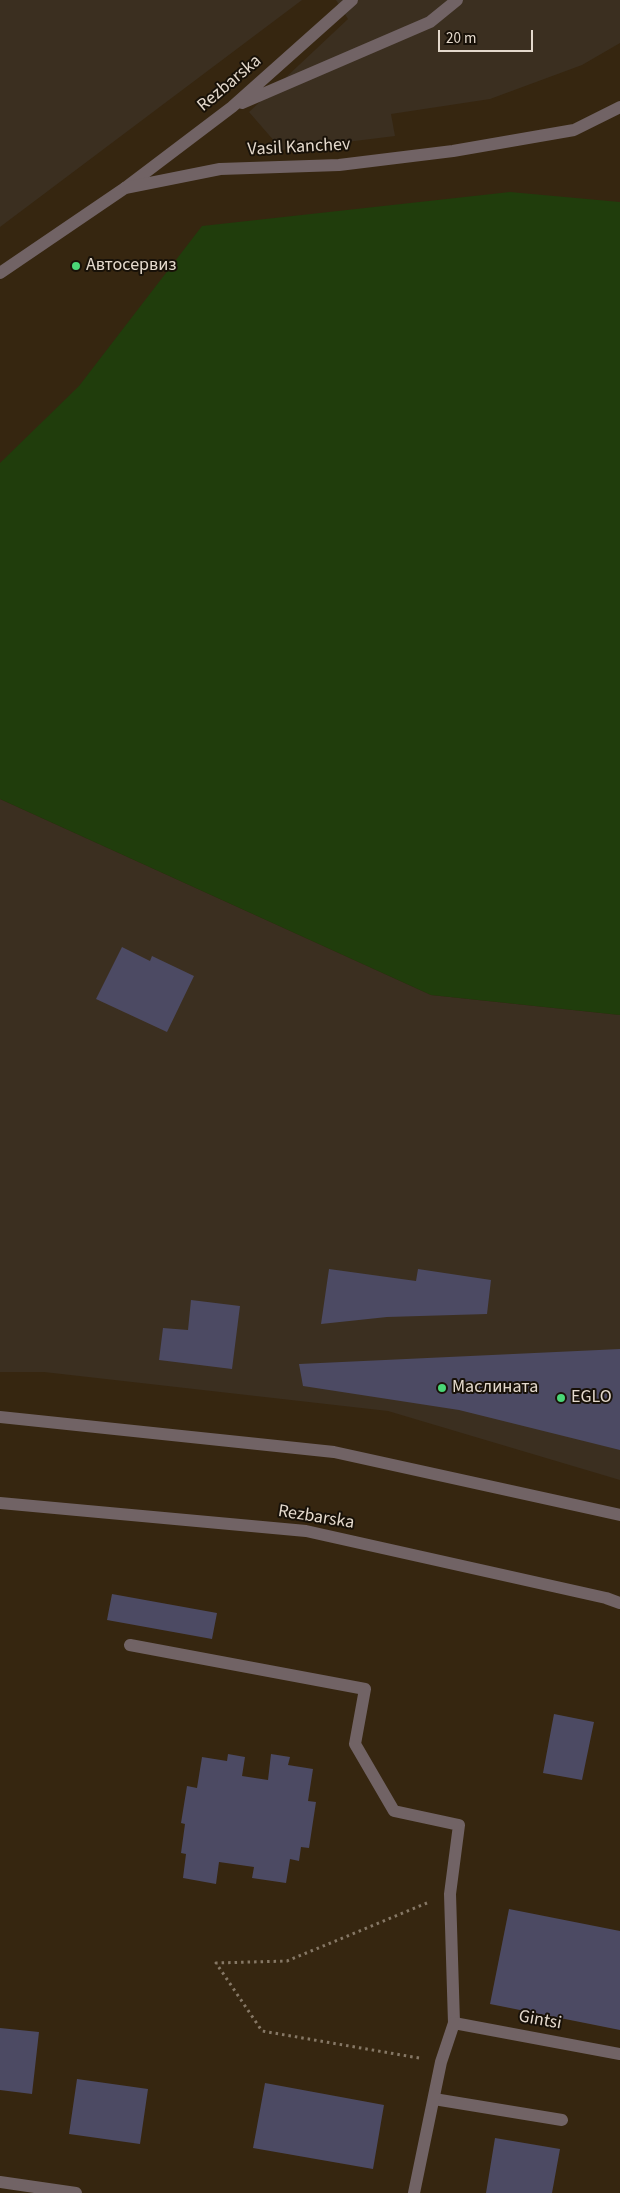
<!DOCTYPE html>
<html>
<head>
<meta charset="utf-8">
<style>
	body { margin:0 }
	#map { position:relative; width:620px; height:2193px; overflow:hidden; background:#362610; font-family:"Source Sans 3",sans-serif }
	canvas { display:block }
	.scale { position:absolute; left:438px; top:30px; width:95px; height:22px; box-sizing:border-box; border:2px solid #e4d9cc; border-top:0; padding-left:6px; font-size:15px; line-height:18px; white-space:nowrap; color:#e4d9cc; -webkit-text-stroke:4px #181108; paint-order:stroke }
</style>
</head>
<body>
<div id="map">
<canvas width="620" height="2193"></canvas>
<div class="scale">20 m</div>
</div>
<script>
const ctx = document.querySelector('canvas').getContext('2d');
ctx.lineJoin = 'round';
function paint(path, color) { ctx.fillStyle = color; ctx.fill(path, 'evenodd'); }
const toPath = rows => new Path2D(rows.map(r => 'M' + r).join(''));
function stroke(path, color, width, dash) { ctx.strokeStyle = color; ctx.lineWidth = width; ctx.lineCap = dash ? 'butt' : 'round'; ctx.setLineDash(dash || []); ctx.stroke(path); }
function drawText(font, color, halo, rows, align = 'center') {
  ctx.font = font + ' "Source Sans 3",sans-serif'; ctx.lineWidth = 4; ctx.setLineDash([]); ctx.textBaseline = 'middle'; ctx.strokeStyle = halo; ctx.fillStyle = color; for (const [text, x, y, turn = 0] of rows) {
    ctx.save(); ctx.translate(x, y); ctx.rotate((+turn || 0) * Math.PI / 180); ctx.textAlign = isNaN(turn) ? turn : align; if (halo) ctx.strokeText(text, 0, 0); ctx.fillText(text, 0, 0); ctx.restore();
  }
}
paint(toPath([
	[0,0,302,0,0,227],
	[336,0,620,0,620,43,582,65,490,99,391,114,395,136,282,150,249,112,348,19],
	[0,799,431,995,620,1015,620,1480,388,1411,44,1372,0,1372]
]), '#3b2f20');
paint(toPath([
	[510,192,620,202,620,1015,431,995,0,799,0,463,79,386,202,226]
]), '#203d0c');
paint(toPath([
	[122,947,150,961,152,956,194,976,167,1032,96,999],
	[329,1269,416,1281,418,1269,491,1280,487,1314,387,1317,321,1324],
	[191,1300,240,1306,232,1369,159,1360,163,1328,188,1330],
	[620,1349,620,1450,459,1410,303,1386,299,1364],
	[112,1594,217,1613,212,1639,107,1620],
	[554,1714,594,1722,582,1780,543,1773],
	[228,1754,245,1757,242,1776,268,1780,271,1754,290,1757,288,1765,313,1769,308,1801,316,1802,309,1848,301,1847,299,1861,290,1859,286,1883,252,1878,254,1867,219,1862,216,1884,183,1878,186,1854,181,1853,185,1824,181,1823,187,1786,197,1788,202,1757,227,1761],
	[509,1909,620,1931,620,2030,490,2004],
	[0,2028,39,2032,32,2094,0,2090],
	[77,2079,148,2089,140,2144,69,2134],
	[265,2083,384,2105,373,2169,253,2148],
	[495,2138,560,2149,552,2193,486,2193]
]), '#4c4a63');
stroke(toPath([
	[419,2058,262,2031,216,1963,287,1961,427,1903]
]), '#867866', 3, [2.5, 4]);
stroke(toPath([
	[242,103,430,22,457,0],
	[125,188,232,107,352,0],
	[130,1645,365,1689,355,1744,394,1811,459,1825,450,1894,454,2023],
	[434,2099,562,2120],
	[0,2182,76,2193]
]), '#716365', 12);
stroke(toPath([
	[414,2193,441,2062,454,2023,620,2054]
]), '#716365', 12);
stroke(toPath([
	[0,273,125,188,220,169,339,165,453,151,574,130,620,107],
	[0,1417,334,1452,620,1515],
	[0,1503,306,1531,606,1598,620,1603]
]), '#716365', 12);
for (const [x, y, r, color] of [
	[76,266,5,"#4ad677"],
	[442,1388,5,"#4ad677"],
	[561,1398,5,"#4ad677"]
]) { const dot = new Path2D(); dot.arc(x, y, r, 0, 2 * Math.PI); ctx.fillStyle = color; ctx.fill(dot); stroke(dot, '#181108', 2); }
drawText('18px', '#e4d9cc', '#181108', [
	["Rezbarska",230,84,-40],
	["Vasil Kanchev",299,148,-3],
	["Rezbarska",316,1518,9],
	["Gintsi",540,2021,10]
]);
drawText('18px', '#e4d9cc', '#181108', [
	["Автосервиз",86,266],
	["Маслината",452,1388],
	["EGLO",571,1398]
], 'left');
</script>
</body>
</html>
